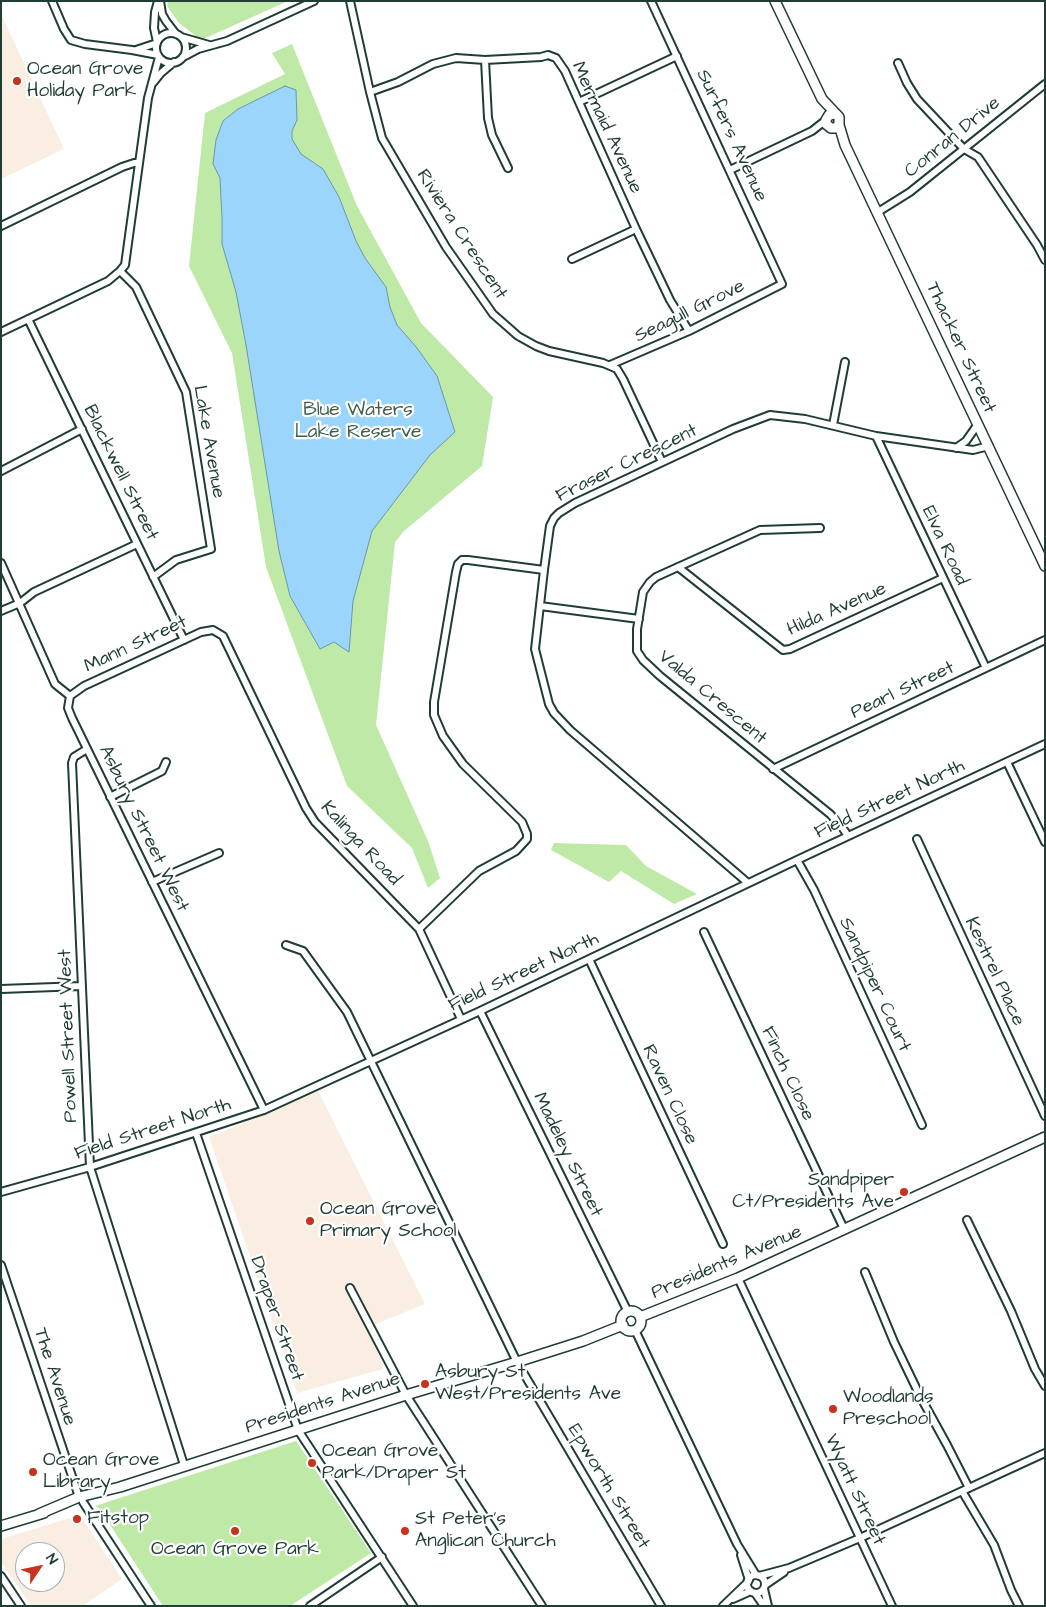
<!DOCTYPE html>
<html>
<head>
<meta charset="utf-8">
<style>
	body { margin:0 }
	#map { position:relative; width:1046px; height:1607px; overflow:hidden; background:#fff; font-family:"Architects Daughter",sans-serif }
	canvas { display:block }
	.frame { position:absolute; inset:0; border:2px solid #1f3d34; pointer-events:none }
	.north { position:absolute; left:15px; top:1542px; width:50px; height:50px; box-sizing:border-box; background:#fff; border:1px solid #a5b1ae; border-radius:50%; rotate:56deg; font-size:14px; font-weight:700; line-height:20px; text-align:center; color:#1f3d34 }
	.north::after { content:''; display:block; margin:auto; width:18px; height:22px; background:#c8321e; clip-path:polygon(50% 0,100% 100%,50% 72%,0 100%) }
</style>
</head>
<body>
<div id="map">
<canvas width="1046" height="1607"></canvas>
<div class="frame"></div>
<div class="north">N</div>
</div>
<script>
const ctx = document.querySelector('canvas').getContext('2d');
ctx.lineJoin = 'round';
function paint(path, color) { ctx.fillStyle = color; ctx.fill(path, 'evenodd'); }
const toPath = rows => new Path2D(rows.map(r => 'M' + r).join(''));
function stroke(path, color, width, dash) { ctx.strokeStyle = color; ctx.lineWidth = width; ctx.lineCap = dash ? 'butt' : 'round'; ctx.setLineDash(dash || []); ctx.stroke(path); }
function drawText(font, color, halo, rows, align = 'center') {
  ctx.font = font + ' "Architects Daughter",sans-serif'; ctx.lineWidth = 4.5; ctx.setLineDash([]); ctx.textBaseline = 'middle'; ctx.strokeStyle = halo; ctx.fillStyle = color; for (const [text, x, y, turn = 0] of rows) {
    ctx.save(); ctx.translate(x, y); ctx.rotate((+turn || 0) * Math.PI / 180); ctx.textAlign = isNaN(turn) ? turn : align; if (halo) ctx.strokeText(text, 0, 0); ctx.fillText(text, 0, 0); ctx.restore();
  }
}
paint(toPath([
	[1,14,64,149,1,179],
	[318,1091,425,1304,366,1328,380,1358,383,1369,297,1393,209,1137,277,1110],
	[80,1515,122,1579,82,1606,31,1606,1,1562,1,1539],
	[25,1552,55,1552,55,1582,25,1582]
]), '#f9eee1');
paint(toPath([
	[168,1,288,1,201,40,179,23,167,6],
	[292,44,357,206,421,323,493,397,482,466,404,531,395,542,376,725,428,841,440,878,428,888,412,848,347,786,266,567,232,353,189,266,205,113,285,74,272,53],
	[554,843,626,845,646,866,697,894,674,904,621,871,609,882,551,850],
	[296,1441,371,1553,290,1606,163,1606,99,1508,95,1506]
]), '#bee9a6');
const water = toPath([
	[285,86,296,90,297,120,292,131,292,139,301,154,323,169,339,197,356,241,365,258,386,287,390,307,397,325,417,348,437,376,455,432,430,455,372,531,353,601,349,652,334,642,320,649,290,596,279,551,246,345,236,292,222,244,222,218,220,178,213,164,216,140,223,121,238,109,285,86]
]);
paint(water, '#9cd5fc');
stroke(water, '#6a98ac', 1);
const street = toPath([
	[52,1,64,29,71,40,85,44,132,50,158,55],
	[160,1,162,14,166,21,176,34],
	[350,1,370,92,382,138,446,247,493,314,518,336,536,346,549,351,603,363,617,369,623,379,662,462],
	'156 48a15 15 0 1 1 30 0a15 15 0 1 1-30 0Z',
	[181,37,209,45],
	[157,42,154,28,155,12,158,1],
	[136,50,157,43],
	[183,57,198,49,227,41,314,1],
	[485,60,488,118,492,135,508,168],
	[898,63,907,83,917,99,964,149,978,157,1037,245,1045,260],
	[153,83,161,73,174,62],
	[370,92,398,82,433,64,456,58,485,60,541,57,548,55,556,58,565,71,636,229,670,300,689,331],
	[579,102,677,56],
	[730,170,812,131,826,120],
	[878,212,910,192,1045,84],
	[1,226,122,167,134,163,139,163],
	[572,259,636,229],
	[28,319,184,640],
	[1,332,108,281,120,271],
	[610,365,689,331,782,284,651,1],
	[833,425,845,362],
	[876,436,986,668],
	[956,448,966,441,978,424],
	[1,471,82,429],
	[820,528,760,530,656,577,650,582,643,592,637,629,637,651,643,660,660,676,830,814,842,827,848,836],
	[1,563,55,684,70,696],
	[678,567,783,650,790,649,943,578],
	[153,577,176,560,211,549,186,392,136,287,120,271,125,265,148,98,159,57],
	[540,606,639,619],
	[1,611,20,603,34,592,137,544],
	[70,696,84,686,201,632,213,630,223,636,306,808,315,822,419,929,461,1019],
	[70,696,68,708,72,718,264,1110],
	[87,749,74,757,72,763,90,1167,184,1465],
	[1007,762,1045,842],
	[773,769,1045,640],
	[110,797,162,771,166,762],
	[917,839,1045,1116],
	[797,860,814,890,922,1125],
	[152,882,219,853],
	[748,883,570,730,554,713,549,704,535,649,544,570,550,526,554,518,559,513,575,503,733,429,770,415,805,419,876,436,973,450,989,446],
	[419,929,479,871,516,851,527,839,527,834,522,822,463,764,443,736,434,715,434,702,456,572,458,564,462,560,468,560,544,570],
	[704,932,844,1229],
	[286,945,303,951,347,1012,517,1362,661,1606],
	[589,959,723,1244],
	[1,989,82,986],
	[480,1011,628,1312],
	[196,1133,298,1430,413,1606],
	[1,1192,90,1167,264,1110,480,1011,797,860,1045,744],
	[967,1220,1011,1311,1035,1369,1045,1386],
	[1,1265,79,1497],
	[865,1272,894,1342,920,1396,947,1445,969,1488],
	[738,1278,892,1606],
	[350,1288,406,1395,542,1606],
	[635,1330,737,1544,756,1575],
	[962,1491,994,1545,1011,1590,1019,1606],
	[83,1502,151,1606],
	[741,1555,749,1580],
	'747 1584a9 9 0 1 1 18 0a9 9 0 1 1-18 0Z',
	[1,1576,21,1606],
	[759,1576,789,1568,860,1538,1045,1453],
	[765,1585,784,1572],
	[764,1589,768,1606],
	[755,1593,764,1606],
	[733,1599,751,1591],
	[310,1606,382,1557],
	[723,1606,748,1582]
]);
const secondary = toPath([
	[775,1,822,99,839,117,839,125,835,128,831,128,826,124,826,120,829,115,835,114],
	[839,125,845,145,1045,566],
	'621 1321a10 10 0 1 1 20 0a10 10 0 1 1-20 0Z',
	[640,1317,738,1278,1045,1137],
	[39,1514,79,1497,120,1487,406,1395,517,1362,583,1341,623,1325],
	[1,1526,44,1513]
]);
stroke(street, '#1f3d34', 10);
stroke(secondary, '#1f3d34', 12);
stroke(street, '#fff', 6);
stroke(secondary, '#fff', 9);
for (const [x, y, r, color] of [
	[17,81,5,"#c8321e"],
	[904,1192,5,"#c8321e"],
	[310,1221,5,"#c8321e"],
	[425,1384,5,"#c8321e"],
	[833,1409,5,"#c8321e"],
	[312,1463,5,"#c8321e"],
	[33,1472,5,"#c8321e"],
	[77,1519,5,"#c8321e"],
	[235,1531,5,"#c8321e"],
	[405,1531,5,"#c8321e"]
]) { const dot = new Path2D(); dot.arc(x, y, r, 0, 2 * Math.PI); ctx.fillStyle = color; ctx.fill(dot); stroke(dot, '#fff', 2); }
drawText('19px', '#1f3d34', '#fff', [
	["Ocean Grove",27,70],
	["Holiday Park",27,92],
	["Sandpiper",894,1181,"right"],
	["Ct/Presidents Ave",894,1203,"right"],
	["Ocean Grove",320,1210],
	["Primary School",320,1232],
	["Asbury St",435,1373],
	["West/Presidents Ave",435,1395],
	["Woodlands",843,1398],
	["Preschool",843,1420],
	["Ocean Grove",322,1452],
	["Park/Draper St",322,1474],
	["Ocean Grove",43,1461],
	["Library",43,1483],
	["Fitstop",87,1519],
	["St Peter's",415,1520],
	["Anglican Church",415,1542],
	["Ocean Grove Park",235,1550,"center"]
], 'left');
drawText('19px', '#1f3d34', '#fff', [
	["Mermaid Avenue",606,128,65],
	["Surfers Avenue",731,136,65],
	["Conran Drive",953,138,-39],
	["Riviera Crescent",461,235,57],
	["Seagull Grove",690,312,-26],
	["Thacker Street",960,348,65],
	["Lake Avenue",208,442,80],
	["Fraser Crescent",627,464,-26],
	["Blackwell Street",120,473,64],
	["Elva Road",944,546,65],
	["Hilda Avenue",837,610,-24],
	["Mann Street",136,645,-25],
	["Pearl Street",903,691,-25],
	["Valda Crescent",712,698,40],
	["Field Street North",890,800,-25],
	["Asbury Street West",143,829,64],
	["Kalinga Road",360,844,47],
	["Kestrel Place",994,972,65],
	["Field Street North",524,973,-25],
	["Sandpiper Court",874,985,65],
	["Powell Street West",69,1036,-92],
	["Finch Close",787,1074,65],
	["Raven Close",669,1095,65],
	["Field Street North",153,1130,-18],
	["Madeley Street",567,1155,64],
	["Presidents Avenue",727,1263,-23],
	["Draper Street",276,1319,71],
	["The Avenue",54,1377,72],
	["Presidents Avenue",323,1404,-18],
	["Epworth Street",608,1487,59],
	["Wyatt Street",854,1490,65]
]);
drawText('19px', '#3f5f4b', '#fff', [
	["Blue Waters",358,411],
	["Lake Reserve",358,433]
]);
</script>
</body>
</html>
